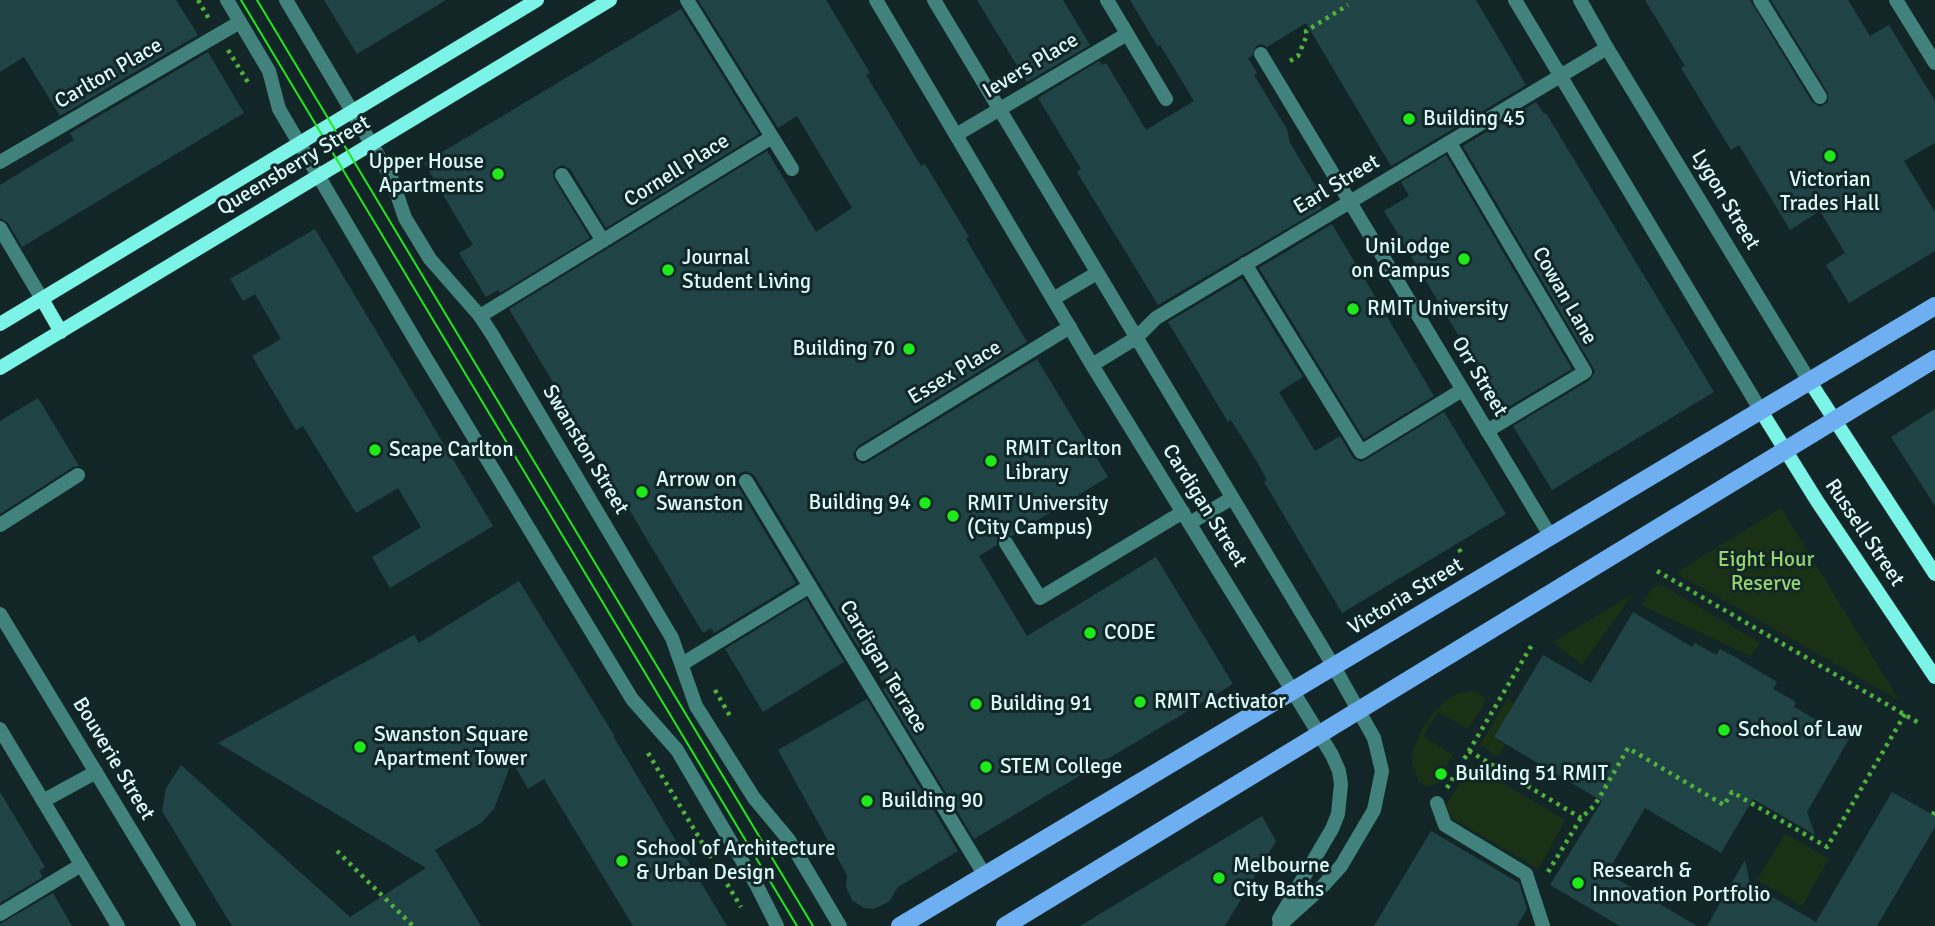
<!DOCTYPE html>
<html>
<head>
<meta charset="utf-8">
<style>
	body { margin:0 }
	canvas { display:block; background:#122627 }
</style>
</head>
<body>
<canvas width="1935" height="926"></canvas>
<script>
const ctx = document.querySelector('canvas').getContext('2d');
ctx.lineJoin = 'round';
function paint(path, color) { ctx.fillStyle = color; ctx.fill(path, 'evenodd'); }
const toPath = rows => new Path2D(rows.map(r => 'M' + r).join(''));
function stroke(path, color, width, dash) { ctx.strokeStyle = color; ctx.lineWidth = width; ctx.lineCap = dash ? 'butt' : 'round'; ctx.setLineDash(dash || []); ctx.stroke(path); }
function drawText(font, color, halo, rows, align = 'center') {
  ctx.font = font + ' Signika,sans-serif'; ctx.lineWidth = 6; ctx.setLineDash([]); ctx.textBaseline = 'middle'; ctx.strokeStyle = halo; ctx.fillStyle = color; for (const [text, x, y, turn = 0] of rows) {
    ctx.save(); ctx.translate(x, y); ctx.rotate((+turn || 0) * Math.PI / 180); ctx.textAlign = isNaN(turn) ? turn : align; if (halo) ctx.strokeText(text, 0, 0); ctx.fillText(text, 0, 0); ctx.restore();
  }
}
paint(toPath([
	[1781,508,1899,700,1676,573],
	[1660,584,1760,643,1751,656,1641,605,1652,589],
	[1633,594,1582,665,1553,642],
	[1475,691,1486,700,1468,729,1438,712,1423,736,1453,755,1436,784,1427,787,1418,780,1412,762,1413,750,1421,731,1430,716,1448,699,1458,693],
	[1507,699,1517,705,1496,739,1505,745,1498,756,1480,745],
	[1471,764,1565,820,1540,866,1537,868,1442,812],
	[1785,834,1829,859,1802,906,1757,880]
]), '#1a3116');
paint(toPath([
	[0,0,176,0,198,35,60,116,24,57,0,72],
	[324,0,446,0,357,54],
	[698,0,826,0,870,73,866,75,921,166,925,164,969,237,966,239,1027,342,858,446,853,454,855,460,863,464,868,462,1037,359,1108,477,1012,536,1002,535,997,539,997,545,979,556,1027,636,1156,557,1233,684,974,839,883,689,886,688,863,650,861,652,754,475,746,471,740,473,737,477,737,485,796,583,714,633,711,628,703,633,509,309,767,151,816,232,852,208,797,116,778,128],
	[977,0,1063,0,1090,45,1027,82],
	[1130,0,1476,0,1526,85,1391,166,1306,23,1267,47,1262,44,1256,46,1252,56,1248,58,1257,73,1254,75,1287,129,1290,143,1324,200,1319,203,1322,208,1158,305,1077,172,1081,169,1038,98,1099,61,1102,65,1106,63,1146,130,1194,101,1160,45,1158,47],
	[1645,0,1750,0,1812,102,1820,107,1828,102,1828,93,1771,0,1848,0,1870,36,1889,25,1935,101,1935,143,1904,161,1935,212,1935,251,1849,303,1826,265,1845,253,1820,211,1790,230,1739,145,1731,150,1681,68,1685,66],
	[681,9,759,134,606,228,570,169,562,165,558,167,553,171,554,179,590,238,500,293,498,290,486,297,459,253,473,245,424,163],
	[208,52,244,113,22,247,8,223,0,218,0,185,74,140,70,133],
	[1536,102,1544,114,1546,113,1714,392,1552,490,1513,426,1590,380,1595,371,1463,146],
	[1446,155,1572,369,1503,410,1384,211,1409,196,1401,182],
	[1332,224,1434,396,1364,439,1259,268],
	[315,229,493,526,390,588,372,557,421,527,398,488,356,513,303,426,296,430,252,356,281,339,255,294,243,301,230,279],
	[1242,278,1303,377,1279,392,1315,451,1340,436,1353,458,1361,462,1365,460,1444,412,1506,514,1342,613,1264,482,1267,480,1256,460,1231,420,1228,422,1168,322],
	[38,398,79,466,73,467,0,514,0,421],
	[1935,409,1935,506,1891,437],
	[519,581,614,735,613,736,727,926,633,926,544,779,528,789,512,761,494,809,481,823,435,850,481,926,232,926,162,811,166,788,181,765,350,917,426,868,218,743,414,635,419,643],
	[806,599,844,662,763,712,725,649],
	[1633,612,1692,647,1695,643,1716,655,1720,649,1735,657,1777,682,1773,689,1796,702,1794,707,1849,739,1807,812,1815,835,1753,799,1721,853,1645,808,1607,873,1697,926,1620,926,1550,885,1602,801,1494,737,1543,655,1591,683],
	[867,699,958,851,898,887,889,902,873,909,864,908,852,900,846,887,847,875,778,750],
	[0,792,45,867,39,871,43,877,0,903],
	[1892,792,1935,816,1935,827,1877,926,1707,926,1745,860,1750,884,1816,922],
	[1262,816,1276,841,1225,926,1080,926],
	[1431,831,1519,883,1527,909,1517,926,1374,926],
	[53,893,72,926,0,926,0,924]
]), '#204346');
stroke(toPath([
	[198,0,209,19],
	[228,50,249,84],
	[1290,61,1298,56,1307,35,1306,31,1348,5],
	[1459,549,1463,556],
	[1657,571,1919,723],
	[715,690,730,716],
	[1469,751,1581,818],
	[648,753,741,907],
	[1447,788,1533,643],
	[1933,815,1935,811],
	[337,851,413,926],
	[1548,872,1581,818,1595,805,1628,748,1724,805,1732,792,1827,847,1905,714]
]), '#51b03c', 4.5, [3.5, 5]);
stroke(toPath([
	[687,0,792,169],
	[1107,0,1166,99],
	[1760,0,1820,97],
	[1896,0,1935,63],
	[956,135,1127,34],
	[1450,143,1585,372,1487,431],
	[0,162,240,22],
	[562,175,603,241],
	[0,228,42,299],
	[1245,264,1361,452,1462,390],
	[480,316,772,137],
	[863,454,1070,327],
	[746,481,984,874],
	[1190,523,1232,498],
	[0,525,78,475],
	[1006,543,1040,598,1183,512],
	[682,664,810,586],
	[43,801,96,772],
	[0,914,81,865]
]), '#42827c', 14);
stroke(toPath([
	[1261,54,1350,202],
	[1437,803,1445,825,1526,874,1543,926]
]), '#42827c', 14);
stroke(toPath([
	[876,0,1092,365,1332,755,1339,771,1341,784,1338,814,1332,829,1279,919],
	[934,0,1334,667,1374,738,1382,771,1374,810,1341,866,1321,888,1279,926],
	[1350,202,1551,537],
	[1053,299,1097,273],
	[1092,365,1136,338,1156,318,1607,48],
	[0,614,189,926],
	[0,729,118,926]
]), '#42827c', 14);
stroke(toPath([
	[227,0,269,71,279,109,421,350,632,699,677,750,757,886,777,926],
	[286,0,391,177,405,218,430,259,480,316,493,336,672,638,696,706,754,798,789,840,840,926],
	[1515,0,1761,411],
	[1580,0,1607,48,1810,382]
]), '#42827c', 14);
stroke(toPath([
	[42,299,61,332],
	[0,324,537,0],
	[0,368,610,0],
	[1810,382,1935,574],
	[1761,411,1817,501,1935,677]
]), '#7cf3e7', 14);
stroke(toPath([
	[900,926,1935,306],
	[1005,926,1935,359]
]), '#6daff1', 18);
stroke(toPath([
	[241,0,797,926],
	[257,0,813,926]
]), '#1eea1a', 2);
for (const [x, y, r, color] of [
	[1409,119,7,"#1eea1a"],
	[1830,156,7,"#1eea1a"],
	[498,174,7,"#1eea1a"],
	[1464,259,7,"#1eea1a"],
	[668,270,7,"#1eea1a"],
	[1353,309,7,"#1eea1a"],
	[909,349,7,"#1eea1a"],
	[375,450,7,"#1eea1a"],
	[991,461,7,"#1eea1a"],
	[642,492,7,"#1eea1a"],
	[925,503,7,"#1eea1a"],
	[953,516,7,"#1eea1a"],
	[1090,633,7,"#1eea1a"],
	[1140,702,7,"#1eea1a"],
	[976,704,7,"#1eea1a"],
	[1724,730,7,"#1eea1a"],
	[360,747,7,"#1eea1a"],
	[986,767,7,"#1eea1a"],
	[1441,774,7,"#1eea1a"],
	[867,801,7,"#1eea1a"],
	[622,861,7,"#1eea1a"],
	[1219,878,7,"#1eea1a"],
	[1578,883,7,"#1eea1a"]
]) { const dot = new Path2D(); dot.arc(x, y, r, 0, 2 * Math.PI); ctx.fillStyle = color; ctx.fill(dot); stroke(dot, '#122627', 2.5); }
drawText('21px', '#dcfcfb', '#122627', [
	["Ievers Place",1031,66,-31],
	["Carlton Place",109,74,-30],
	["Queensberry Street",294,166,-31],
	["Cornell Place",677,171,-32],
	["Earl Street",1337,185,-31],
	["Lygon Street",1725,200,59],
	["Cowan Lane",1564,296,60],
	["Essex Place",955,373,-31],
	["Orr Street",1479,377,59],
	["Swanston Street",585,450,59],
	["Cardigan Street",1204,506,58],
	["Russell Street",1864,533,56],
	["Victoria Street",1406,597,-31],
	["Cardigan Terrace",883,667,59],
	["Bouverie Street",113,759,59]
]);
drawText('21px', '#dcfcfb', '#122627', [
	["Building 45",1423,119],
	["Upper House",484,162,"right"],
	["Apartments",484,186,"right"],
	["Victorian",1830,180,"center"],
	["Trades Hall",1830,204,"center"],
	["UniLodge",1450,247,"right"],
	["on Campus",1450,271,"right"],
	["Journal",682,258],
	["Student Living",682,282],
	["RMIT University",1367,309],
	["Building 70",895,349,"right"],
	["RMIT Carlton",1005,449],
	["Library",1005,473],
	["Scape Carlton",389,450],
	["Arrow on",656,480],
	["Swanston",656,504],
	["Building 94",911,503,"right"],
	["RMIT University",967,504],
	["(City Campus)",967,528],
	["CODE",1104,633],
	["RMIT Activator",1154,702],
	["Building 91",990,704],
	["School of Law",1738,730],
	["Swanston Square",374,735],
	["Apartment Tower",374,759],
	["STEM College",1000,767],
	["Building 51 RMIT",1455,774],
	["Building 90",881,801],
	["School of Architecture",636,849],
	["& Urban Design",636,873],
	["Melbourne",1233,866],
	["City Baths",1233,890],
	["Research &",1592,871],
	["Innovation Portfolio",1592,895]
], 'left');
drawText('21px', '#94d66d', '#122627', [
	["Eight Hour",1766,560],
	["Reserve",1766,584]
]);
</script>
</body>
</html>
